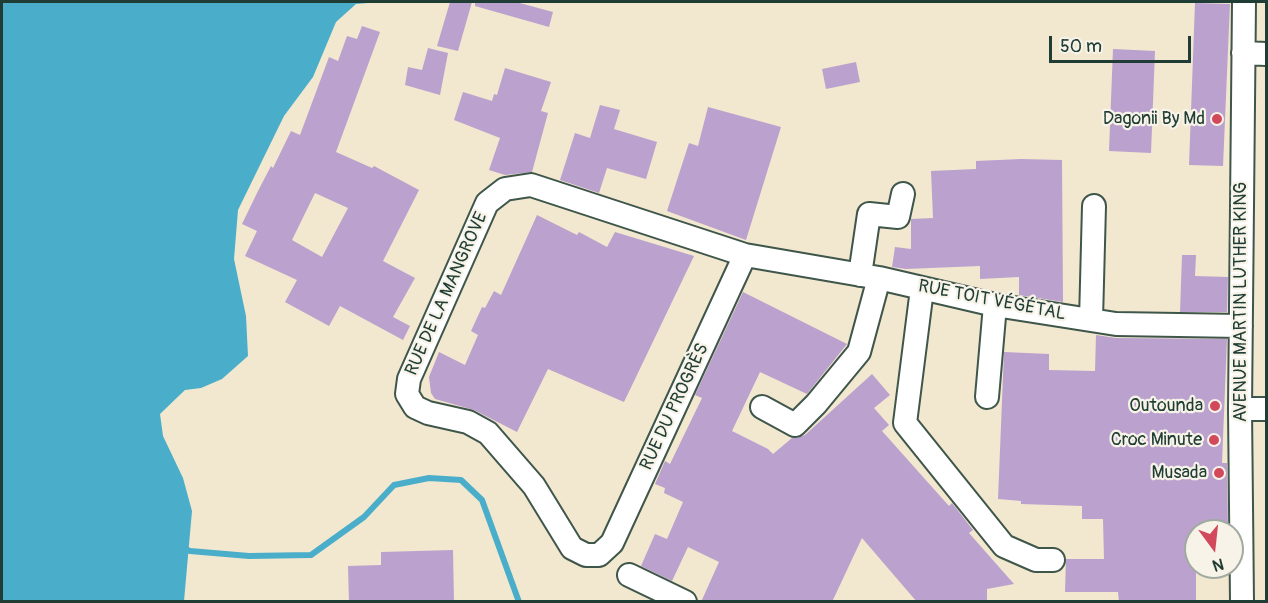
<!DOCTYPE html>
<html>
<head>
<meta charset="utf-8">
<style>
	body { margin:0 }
	#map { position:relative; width:1268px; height:603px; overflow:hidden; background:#f2e7cf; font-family:Pangolin,sans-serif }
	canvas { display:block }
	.frame { position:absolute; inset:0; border:3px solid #1f3d34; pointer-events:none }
	.north { position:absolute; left:1184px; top:519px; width:60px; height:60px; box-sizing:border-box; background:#f7f3e8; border:2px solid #a1aaa0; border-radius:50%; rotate:165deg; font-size:16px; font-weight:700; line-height:24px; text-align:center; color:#1f3d34 }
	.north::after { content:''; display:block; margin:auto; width:21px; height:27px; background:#d1495b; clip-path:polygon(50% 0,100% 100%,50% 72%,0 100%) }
	.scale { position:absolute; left:1049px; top:36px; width:142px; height:27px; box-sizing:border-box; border:3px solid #1f3d34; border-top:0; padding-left:8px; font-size:18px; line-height:21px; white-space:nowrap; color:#1f3d34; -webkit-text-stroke:4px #f7f3e8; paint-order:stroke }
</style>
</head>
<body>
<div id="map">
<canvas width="1268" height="603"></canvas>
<div class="frame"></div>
<div class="north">N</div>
<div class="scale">50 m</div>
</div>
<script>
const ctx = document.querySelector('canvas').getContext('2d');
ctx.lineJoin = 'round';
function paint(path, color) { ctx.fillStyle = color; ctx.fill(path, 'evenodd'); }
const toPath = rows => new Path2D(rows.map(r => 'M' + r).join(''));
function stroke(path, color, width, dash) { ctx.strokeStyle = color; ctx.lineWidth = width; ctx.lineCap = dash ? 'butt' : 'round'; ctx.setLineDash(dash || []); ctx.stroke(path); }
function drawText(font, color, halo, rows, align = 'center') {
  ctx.font = font + ' Pangolin,sans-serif'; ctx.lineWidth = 4.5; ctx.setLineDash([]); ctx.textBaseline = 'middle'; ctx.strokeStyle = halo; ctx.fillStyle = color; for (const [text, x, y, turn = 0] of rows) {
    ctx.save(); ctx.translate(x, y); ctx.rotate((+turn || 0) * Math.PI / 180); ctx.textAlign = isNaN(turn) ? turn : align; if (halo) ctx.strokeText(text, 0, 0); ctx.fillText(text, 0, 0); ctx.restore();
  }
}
paint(toPath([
	[2,2,379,2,356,4,336,22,313,77,284,116,238,210,234,259,246,316,248,356,222,379,201,388,185,390,160,414,163,436,183,478,192,511,184,601,2,601]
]), '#4aaeca');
stroke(toPath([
	[183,548,190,551,249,556,311,555,364,517,394,485,429,478,461,480,482,500,519,602]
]), '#4aaeca', 6);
paint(toPath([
	[450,2,472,2,458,51,437,46],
	[475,2,516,2,553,12,549,27,475,6],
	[1195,3,1230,4,1223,166,1189,165],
	[362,26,380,32,336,152,372,168,374,166,419,190,383,261,415,278,393,317,410,326,403,340,340,306,329,326,285,302,297,280,245,256,257,231,242,224,258,191,271,166,273,168,291,131,300,135,329,57,338,61,347,36,357,39],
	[315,193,348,208,322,257,292,240],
	[428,48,448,53,440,95,405,85,408,67,422,70],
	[1113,49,1155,51,1151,153,1109,151],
	[856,62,860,82,826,89,822,69],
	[505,68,551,82,541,111,548,113,532,172,505,175,489,170,500,138,454,120,463,92,492,101,494,94,497,95],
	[600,105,620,110,614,129,657,142,646,179,607,168,599,193,560,180,575,133,590,138],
	[708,107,781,127,746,240,667,211,689,143,698,146],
	[1021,159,1062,160,1063,302,1019,295,1019,277,980,279,980,266,906,269,892,267,895,247,911,249,911,219,933,218,931,171,976,169,976,161],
	[537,215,577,235,579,232,607,247,615,232,694,256,624,402,548,369,517,432,474,410,435,399,431,393,429,377,439,352,465,365,478,335,471,331,482,307,485,308,494,291,501,295],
	[1182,255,1196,255,1195,276,1228,277,1227,312,1180,312],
	[743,292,847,344,807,394,760,372,732,431,768,449,773,454,792,438,805,435,872,374,890,395,874,408,889,425,882,431,949,506,952,503,973,530,969,533,1014,584,987,589,987,602,917,602,862,538,832,602,701,602,719,562,688,547,672,581,641,566,655,534,667,539,683,502,664,493,665,488,655,484,665,461,670,464,702,398,695,395],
	[1096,335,1116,338,1227,339,1222,463,1227,463,1228,531,1196,531,1196,602,1119,602,1118,592,1065,592,1066,559,1104,559,1103,519,1082,519,1082,506,1021,504,1021,501,998,499,1004,352,1049,354,1049,370,1095,371],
	[453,550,454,602,349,602,348,566,381,565,381,552]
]), '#bba1ce');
const minor = toPath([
	[1243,53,1266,54],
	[745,255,612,543,599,555,586,555,572,548,534,486,488,433,468,422,428,413,415,407,407,394,409,379,487,203,505,189,531,185,745,255,879,278,995,305,1116,324,1241,326],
	[860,275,869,214,898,217,903,194],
	[922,289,905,423,1004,546,1036,560,1053,560],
	[1091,320,1094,206],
	[987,397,995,305],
	[762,407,795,425,816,404,859,352,879,278],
	[1240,409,1266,409],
	[629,575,685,602],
	[1242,602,1240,409,1244,2]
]);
stroke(minor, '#3f564b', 26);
stroke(minor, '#fff', 22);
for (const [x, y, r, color] of [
	[1217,119,6,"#d1495b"],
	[1215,406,6,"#d1495b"],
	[1214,440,6,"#d1495b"],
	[1219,473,6,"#d1495b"]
]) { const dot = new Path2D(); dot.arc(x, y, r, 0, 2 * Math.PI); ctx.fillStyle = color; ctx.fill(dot); stroke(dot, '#f7f3e8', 2); }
drawText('18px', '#1f3d34', '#f7f3e8', [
	["Dagonii By Md",1205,119],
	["Outounda",1203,406],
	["Croc Minute",1202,440],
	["Musada",1207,473]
], 'right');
drawText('18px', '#1f3d34', '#f7f3e8', [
	["RUE DE LA MANGROVE",447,294,-66],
	["RUE TOIT VÉGÉTAL",992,301,11],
	["AVENUE MARTIN LUTHER KING",1241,302,-90],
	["RUE DU PROGRÈS",675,407,-65]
]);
</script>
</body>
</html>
